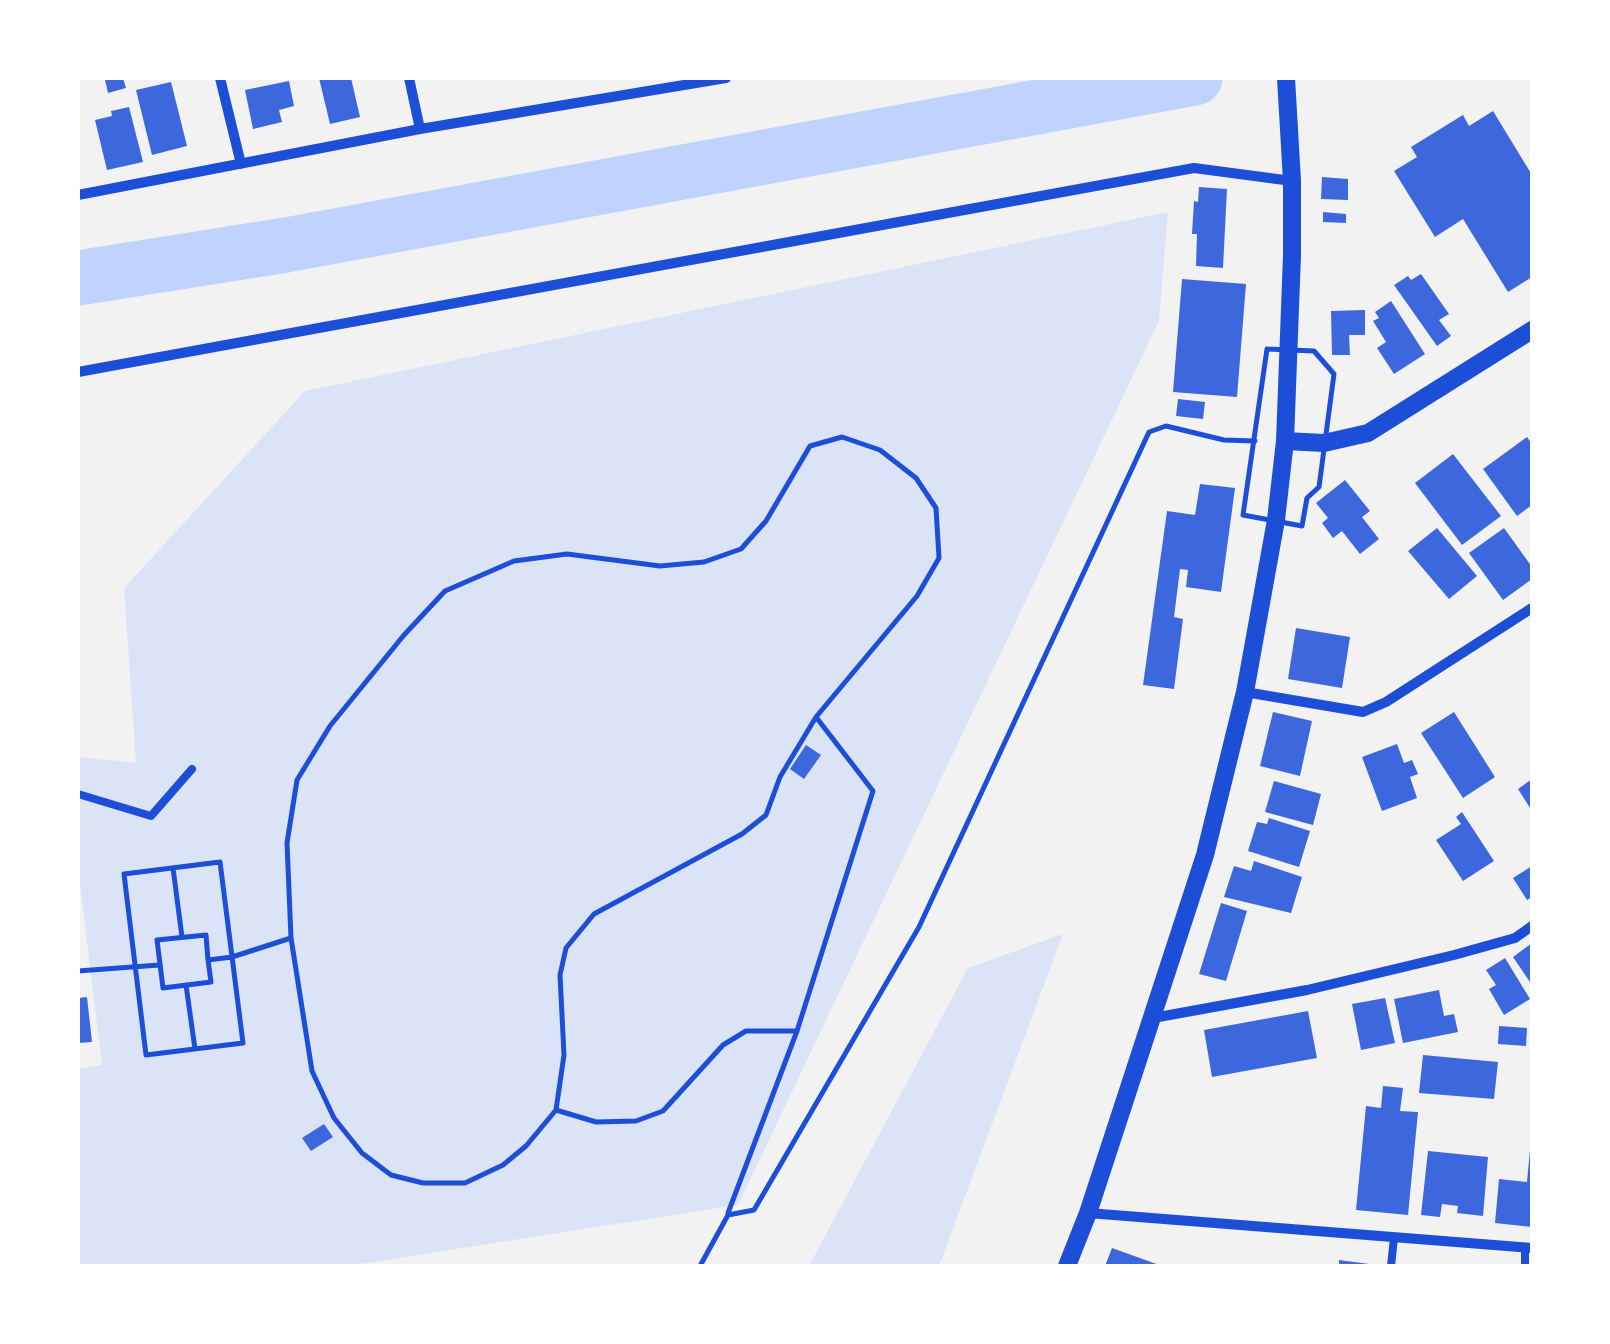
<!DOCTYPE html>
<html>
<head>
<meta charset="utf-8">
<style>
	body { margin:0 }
	#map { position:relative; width:1610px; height:1344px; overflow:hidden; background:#f2f2f2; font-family:Signika,sans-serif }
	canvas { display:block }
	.frame { position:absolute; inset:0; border:80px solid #fff; pointer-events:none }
</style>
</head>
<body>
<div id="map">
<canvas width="1610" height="1344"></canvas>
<div class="frame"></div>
</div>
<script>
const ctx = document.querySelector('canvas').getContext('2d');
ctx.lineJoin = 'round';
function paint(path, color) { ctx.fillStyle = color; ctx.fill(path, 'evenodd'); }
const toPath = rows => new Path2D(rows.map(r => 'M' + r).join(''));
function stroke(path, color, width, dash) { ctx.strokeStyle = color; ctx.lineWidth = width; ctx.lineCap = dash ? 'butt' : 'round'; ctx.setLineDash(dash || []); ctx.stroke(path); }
paint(toPath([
	[1168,212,1159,321,738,1205,347,1266,78,1266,78,1069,102,1065,78,868,78,757,136,763,124,588,305,391],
	[1063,934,939,1266,809,1266,968,968]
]), '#dbe4f7');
stroke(toPath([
	[78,278,286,245,1195,78]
]), '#bfd3fe', 55);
paint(toPath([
	[123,78,126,88,108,93,105,80],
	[319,78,351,78,360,117,330,124],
	[289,81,294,106,279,110,282,122,253,129,245,90],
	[171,82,187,146,152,155,136,90],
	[129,107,143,162,107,170,95,120,112,116,111,111],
	[1493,111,1532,175,1532,277,1508,292,1463,219,1435,237,1394,171,1417,157,1411,147,1463,115,1469,126],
	[1322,177,1348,179,1348,200,1321,199],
	[1199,187,1227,189,1223,268,1196,266,1197,234,1192,234,1194,201,1198,202],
	[1323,212,1346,214,1346,223,1323,222],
	[1421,274,1449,314,1439,320,1451,336,1437,346,1394,285,1408,276,1411,280],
	[1182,279,1246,284,1237,397,1173,392],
	[1391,301,1425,354,1394,374,1377,348,1386,342,1373,321,1379,318,1375,312],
	[1365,310,1365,335,1349,335,1350,355,1332,355,1331,311],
	[1178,399,1205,402,1203,419,1176,416],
	[1527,437,1532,444,1530,463,1532,505,1517,516,1483,469],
	[1453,454,1501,516,1462,545,1415,483],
	[1345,480,1370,511,1362,517,1379,539,1360,554,1342,531,1333,538,1322,523,1328,518,1316,503],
	[1200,484,1235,488,1221,592,1186,587,1188,570,1180,569,1174,617,1183,619,1174,689,1143,685,1167,511,1195,515],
	[1437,528,1477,576,1449,599,1408,551],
	[1504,528,1532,567,1532,579,1503,600,1469,553],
	[1296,628,1350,637,1342,688,1288,679],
	[1273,712,1312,721,1300,776,1260,766],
	[1454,712,1495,777,1463,798,1421,733],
	[1397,744,1404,763,1412,760,1418,774,1410,777,1417,798,1382,811,1362,757],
	[806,745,821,755,804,779,790,769],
	[1532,779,1532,811,1518,789],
	[1274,781,1321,794,1313,825,1265,812],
	[1462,812,1494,861,1463,881,1436,840,1461,824,1456,817],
	[1269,818,1310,831,1299,867,1248,851,1257,822,1267,824],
	[1254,861,1302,877,1291,913,1224,897,1234,866,1251,871],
	[1532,866,1532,897,1527,900,1513,878],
	[1221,903,1247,911,1226,981,1199,974],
	[1532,943,1532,985,1513,957],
	[1505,958,1530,999,1504,1015,1489,989,1496,985,1486,970],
	[1439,990,1444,1016,1454,1014,1458,1032,1403,1043,1394,999],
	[87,997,92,1042,78,1043,78,998],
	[1385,998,1395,1043,1361,1050,1352,1004],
	[1308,1011,1317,1058,1212,1077,1204,1030],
	[1499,1026,1527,1028,1526,1046,1498,1044],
	[1423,1055,1498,1062,1494,1099,1419,1093],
	[1383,1086,1403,1088,1400,1111,1418,1112,1408,1215,1356,1210,1366,1106,1381,1108],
	[324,1124,333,1137,311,1151,302,1138],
	[1530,1150,1532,1150,1532,1227,1495,1223,1499,1179,1527,1182],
	[1428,1151,1488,1157,1483,1216,1457,1213,1458,1206,1442,1204,1440,1217,1421,1215],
	[1112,1248,1162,1266,1105,1266],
	[1339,1260,1369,1264,1369,1266,1339,1266]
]), '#3d67dc');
stroke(toPath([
	[1267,349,1314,351,1334,374,1319,487,1307,498,1302,526,1243,515,1267,349],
	[842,437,880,450,916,478,936,508,939,558,917,596,816,717,780,777,766,815,742,834,594,914,566,948,560,975,564,1055,556,1110,526,1146,503,1165,465,1183,423,1183,391,1175,362,1153,334,1118,312,1071,291,938,287,843,297,780,330,726,404,635,445,591,514,561,567,554,660,566,704,562,741,549,766,521,810,446,842,437],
	[220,862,243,1043,146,1055,124,874,220,862],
	[173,868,182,937],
	[208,960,206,935,157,940,163,988,211,982,208,960,232,957,291,938],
	[78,971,159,965],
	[186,985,195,1049],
	[797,1031,873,791,816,717],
	[556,1110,596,1122,636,1121,663,1111,723,1045,746,1031,797,1031,728,1213],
	[700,1266,728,1215,754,1210,919,927,1149,432,1166,426,1224,440,1255,441]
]), '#1d4ed8', 5);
stroke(toPath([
	[78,794,151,816,192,769],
	[1391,1266,1394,1238],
	[1525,1266,1525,1247]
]), '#1d4ed8', 8);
stroke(toPath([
	[220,78,241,164],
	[409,78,420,129],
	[78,195,420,129,726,78],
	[78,372,1194,168,1292,181],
	[1245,692,1363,712,1386,702,1532,608],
	[1153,1018,1307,990,1454,955,1515,938,1532,926],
	[1088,1213,1532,1248]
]), '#1d4ed8', 10);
stroke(toPath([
	[1285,441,1324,443,1368,433,1532,330],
	[1067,1266,1088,1213,1205,855,1245,692,1276,520,1285,441,1292,255,1292,181,1286,78]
]), '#1d4ed8', 18);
</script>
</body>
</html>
